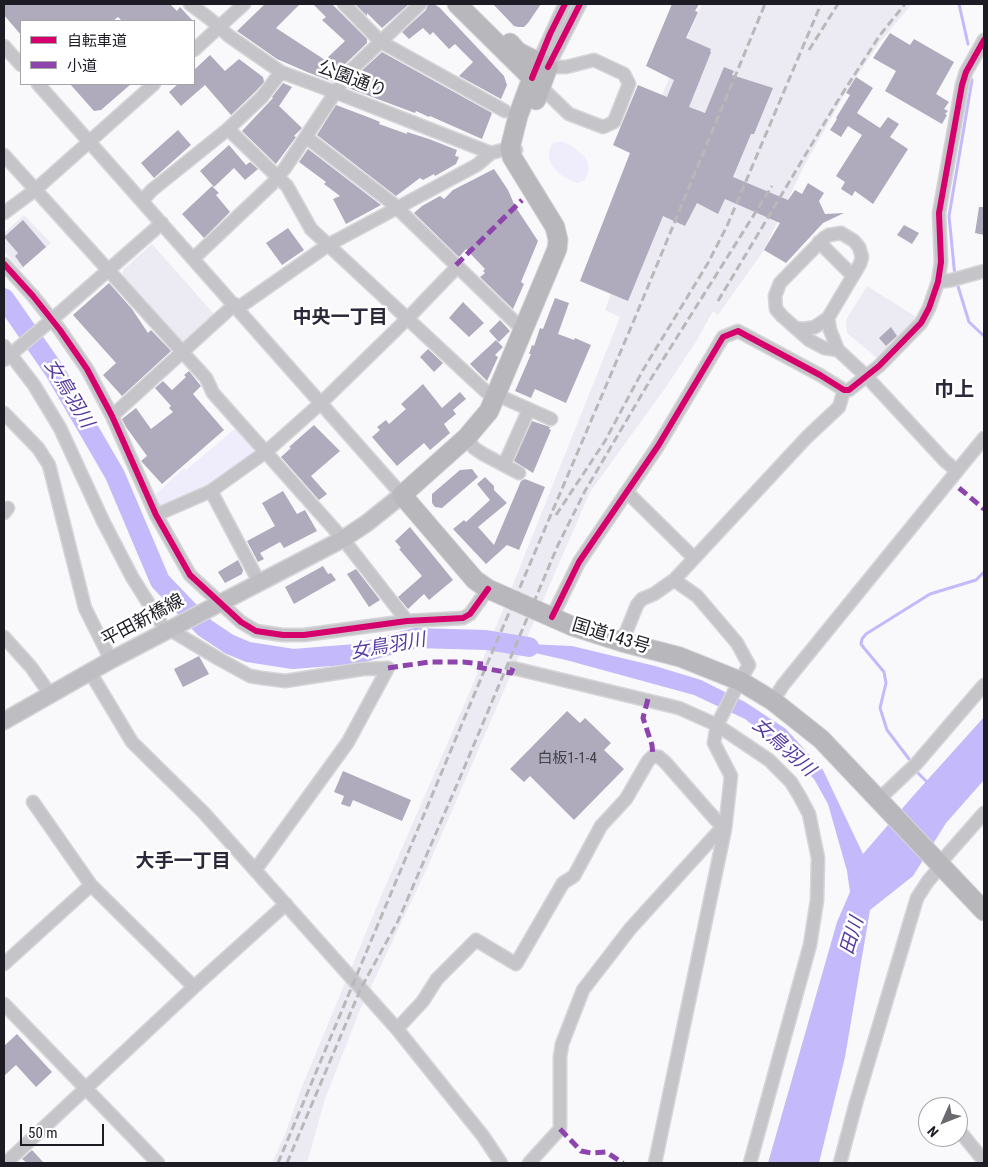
<!DOCTYPE html>
<html>
<head>
<meta charset="utf-8">
<style>
	body { margin:0 }
	#map { position:relative; width:988px; height:1167px; overflow:hidden; background:#f9f9fb; font-family:"Roboto Condensed","Noto Sans JP",sans-serif }
	canvas { display:block }
	.frame { position:absolute; inset:0; border:5px solid #1d1c24; pointer-events:none }
	.legend { position:absolute; left:20px; top:20px; width:175px; height:65px; box-sizing:border-box; background:#fff; border:1px solid #a5a4a7; margin:0; padding:6px 9px; list-style:none; font-size:15px; color:#1d1c24 }
	.legend li { display:flex; align-items:center; gap:10px; height:25px }
	.legend b { width:25px; border:1px solid #a5a4a7 }
	.north { position:absolute; left:918px; top:1097px; width:50px; height:50px; box-sizing:border-box; background:#fff; border:1px solid #a5a4a7; border-radius:50%; rotate:226deg; font-size:14px; font-weight:700; line-height:20px; text-align:center; color:#1d1c24 }
	.north::after { content:''; display:block; margin:auto; width:18px; height:22px; background:#6a696f; clip-path:polygon(50% 0,100% 100%,50% 72%,0 100%) }
	.scale { position:absolute; left:20px; top:1124px; width:84px; height:22px; box-sizing:border-box; border:2px solid #1d1c24; border-top:0; padding-left:6px; font-size:15px; line-height:18px; white-space:nowrap; color:#1d1c24; -webkit-text-stroke:4px #fff; paint-order:stroke }
</style>
</head>
<body>
<div id="map">
<canvas width="988" height="1167"></canvas>
<div class="frame"></div>
<ul class="legend">
<li><b style="height:6px;background:#d6006c"></b>自転車道</li>
<li><b style="height:6px;background:#8e44ad"></b>小道</li>
</ul>
<div class="north">N</div>
<div class="scale">50 m</div>
</div>
<script>
const ctx = document.querySelector('canvas').getContext('2d');
ctx.lineJoin = 'round';
function paint(path, color) { ctx.fillStyle = color; ctx.fill(path, 'evenodd'); }
const toPath = rows => new Path2D(rows.map(r => 'M' + r).join(''));
function stroke(path, color, width, dash) { ctx.strokeStyle = color; ctx.lineWidth = width; ctx.lineCap = dash ? 'butt' : 'round'; ctx.setLineDash(dash || []); ctx.stroke(path); }
function drawText(font, color, halo, rows, align = 'center') {
  ctx.font = font + ' "Roboto Condensed","Noto Sans JP",sans-serif'; ctx.lineWidth = 5; ctx.setLineDash([]); ctx.textBaseline = 'middle'; ctx.strokeStyle = halo; ctx.fillStyle = color; for (const [text, x, y, turn = 0] of rows) {
    ctx.save(); ctx.translate(x, y); ctx.rotate((+turn || 0) * Math.PI / 180); ctx.textAlign = isNaN(turn) ? turn : align; if (halo) ctx.strokeText(text, 0, 0); ctx.fillText(text, 0, 0); ctx.restore();
  }
}
paint(toPath([
	[702,4,912,4,880,42,846,92,804,166,764,250,718,315,713,311,697,340,666,387,590,492,428,866,360,1010,325,1099,307,1163,272,1163,284,1137,301,1089,382,894,471,689,620,317,605,310,611,294,580,281,657,93,662,95],
	[24,215,51,243,20,270,4,251,4,233],
	[152,244,214,314,182,343,122,275,123,270],
	[867,286,918,318,910,330,877,358,847,333,846,320]
]), '#ecebf3');
paint(toPath([
	[558,142,563,142,572,146,585,157,588,164,589,171,585,180,577,183,572,181,562,176,552,166,549,158,549,151,552,144],
	[237,427,255,446,256,452,209,486,161,507,157,504,154,496,184,468,186,470]
]), '#efedfc');
paint(toPath([
	[486,642,572,646,655,666,701,680,745,702,786,729,823,770,863,854,913,796,984,717,984,780,946,823,913,876,870,910,845,1057,819,1163,768,1163,837,922,850,892,847,871,828,804,814,779,785,751,745,719,694,695,566,660]
]), '#c4b9fa');
stroke(toPath([
	[959,4,968,44],
	[955,277,949,216,972,80],
	[957,283,969,322,984,336],
	[909,759,887,730,880,708,886,683,884,672,864,648,861,644,862,639,866,634,930,594,976,580,984,572],
	[917,772,929,784]
]), '#c4b9fa', 3);
stroke(toPath([
	[4,298,54,370,115,475,160,581,205,628,229,644,248,652,293,659,356,654,415,638,486,640,529,647]
]), '#c4b9fa', 20);
paint(toPath([
	[4,4,170,4,177,11,180,7,193,21,122,21,118,17,113,21,21,21,21,35,4,15],
	[265,4,300,4,276,28,325,60,345,41,322,20,326,17,313,4,332,4,367,39,367,43,343,66,333,82,307,72,277,59,237,31],
	[355,4,409,4,382,28,367,13,367,16],
	[428,4,434,4,440,8,504,76,507,85,501,99,459,76,473,62,455,44,449,49,433,32,430,35,423,28,409,39,402,32,426,10],
	[493,4,541,4,528,23,524,27,518,27,514,26],
	[672,4,699,4,695,11,698,12,686,38,711,49,710,51,711,52,689,107,705,113,724,67,734,71,732,75,773,88,754,134,751,134,733,177,788,200,795,190,802,194,808,183,824,193,819,201,825,214,844,213,823,223,786,263,764,250,780,223,725,199,718,214,697,203,685,226,663,216,628,301,580,281,630,153,613,145,638,85,667,97,674,80,646,66],
	[890,33,910,45,914,39,954,62,936,94,949,102,944,109,948,111,945,114,947,115,942,124,885,91,896,71,873,58],
	[382,52,492,113,482,139,430,116,429,117,416,111,415,113,348,88,355,77],
	[210,55,225,71,239,59,263,77,264,82,256,91,231,115,205,85,181,106,169,92,178,84,194,84,194,70],
	[856,77,873,88,857,113,880,128,888,117,899,124,890,137,908,149,873,204,855,191,852,196,841,189,845,182,836,176,862,135,848,126,841,137,830,130,837,119,836,118,850,95,846,93],
	[283,83,292,87,279,106,302,128,294,136,296,137,276,164,242,131,273,98,272,97],
	[70,84,131,84,101,110,94,111],
	[336,105,373,119,380,122,379,124,407,134,407,132,429,139,457,150,455,156,459,157,456,164,435,176,434,174,423,180,420,178,396,196,317,135],
	[178,130,191,145,154,178,141,163],
	[229,145,246,165,250,162,258,169,245,180,234,168,214,187,200,171],
	[308,149,381,205,346,224,333,199,340,196,324,184,326,182,299,162],
	[494,169,508,190,515,206,538,241,521,282,524,284,513,309,480,277,485,273,483,271,485,269,466,249,459,257,414,213,422,206,440,196,444,199,453,190],
	[212,186,219,193,216,195,230,212,204,238,182,214],
	[979,207,984,207,984,235,975,233],
	[23,220,46,247,23,267,15,256,18,253,4,237],
	[904,225,919,233,912,244,897,235],
	[288,228,304,250,282,265,266,243],
	[109,283,132,309,148,333,151,330,171,351,122,396,103,375,116,363,73,315],
	[555,298,569,303,558,334,574,340,575,338,591,345,566,403,535,389,531,398,515,391,531,354,529,354,532,345,534,346,540,328,543,329],
	[463,302,484,323,469,337,449,318],
	[500,320,510,331,499,342,489,331],
	[891,327,897,336,886,346,879,338],
	[496,340,503,347,495,355,498,357,487,381,470,364],
	[428,349,443,363,434,372,420,357],
	[189,371,201,386,193,394,224,430,162,484,141,461,147,456,126,427,122,419,136,408,151,429,173,412,169,408,171,406,155,388,163,381,172,390,186,377,184,375],
	[423,384,442,408,460,392,466,399,453,410,456,414,444,424,450,433,430,450,424,443,397,466,372,437,380,430,377,427,386,420,389,424,406,409,401,404],
	[532,421,550,427,549,429,551,430,533,473,514,461],
	[314,425,340,451,311,476,327,494,319,500,281,457,291,448,289,447],
	[472,469,478,477,442,508,435,507,432,503,432,494,460,470],
	[485,477,494,486,494,490,507,503,478,527,494,545,521,481,525,479,545,487,519,550,507,545,486,564,453,529,464,520,466,522,490,500,477,484],
	[283,491,297,514,305,510,317,531,284,548,280,542,260,553,264,559,258,562,247,541,275,526,262,503],
	[410,527,453,580,429,600,424,594,408,609,398,597,422,576,399,549,401,548,395,541],
	[238,560,243,570,242,574,225,583,218,572],
	[323,566,328,574,331,573,336,580,294,604,285,587],
	[356,569,380,600,369,607,347,574],
	[199,656,209,674,183,687,174,669],
	[567,711,580,723,585,718,611,743,604,750,624,769,574,820,530,776,524,782,510,769],
	[343,771,411,800,402,821,353,800,350,807,341,804,344,796,334,792],
	[17,1034,52,1072,36,1087,16,1065,4,1076,4,1046],
	[32,1150,44,1163,27,1163,22,1159]
]), '#afabbc');
const minor = toPath([
	[190,4,210,19,229,36,281,72,335,92,491,153,510,148,516,150],
	[344,4,381,42,505,111],
	[4,46,21,65],
	[194,50,244,4],
	[536,67,565,4],
	[38,84,402,495],
	[541,87,569,114,603,127,614,122,629,84,624,74,594,60,566,67,548,67,580,4],
	[228,129,287,186,311,229,495,400],
	[306,137,392,203,524,331],
	[4,155,206,378,213,393,343,539,407,621],
	[142,201,152,190,228,129,262,97,281,72],
	[4,213,35,190,154,84],
	[819,242,852,275],
	[194,258,272,184,285,168,349,72,420,4],
	[4,264,33,296,60,330,87,369,112,416,156,515,190,575,241,622,256,631,283,635,304,635,407,621,463,618,470,614,488,589],
	[938,282,952,280,984,271],
	[238,308,328,245,477,165,491,153],
	[796,328,804,329,815,327,828,318,860,264,862,257,859,247,854,241,841,233,829,235,824,238,780,283,775,296,776,309,782,316,809,340,824,348,838,350,830,330,828,318],
	[4,346,34,385,60,428,103,521,132,577,166,631],
	[838,350,866,376,945,461,957,471],
	[4,360,48,323,162,223],
	[497,395,551,419],
	[4,413,38,448,49,465,85,608,111,660],
	[112,416,235,304],
	[467,437,474,448,483,454,519,473],
	[504,465,529,409],
	[211,491,259,582],
	[627,492,694,558],
	[4,513,8,508],
	[156,515,211,491,267,451,321,403,407,319,457,267],
	[552,617,579,562,658,446,723,337,738,331,820,375,844,390,849,390,879,366,921,323,929,308,938,282,941,262,939,213,962,85,966,72,984,40],
	[171,628,174,632,219,659,250,676,262,678,285,681,363,669,388,668],
	[4,637,31,667,50,694],
	[622,642,637,605,642,599,654,594,674,580,807,437,839,407,844,390],
	[513,668,679,708,717,725,769,760,791,782,800,797,809,814,818,858,817,900,810,945,750,1163],
	[90,672,132,742,204,813,397,1029,483,1136,501,1163],
	[773,701,783,685,984,438],
	[879,799,916,764,984,685],
	[33,802,91,885,194,987],
	[940,863,984,813],
	[256,869,348,742,388,668],
	[4,964,91,885],
	[4,1004,158,1163],
	[397,1029,423,1001,437,979,476,940,516,964,563,883,574,876,601,826,626,799,648,761,653,756,659,757,665,762,716,820,725,829,718,832,630,929,583,990,562,1044,560,1057,560,1129,529,1163],
	[958,1129,984,1161],
	[6,1163,194,987,286,904],
	[655,1163,725,829,731,776,714,743,717,725,735,690,749,665,737,643,697,596,674,580],
	[840,1163,856,1103,917,898,928,881,942,865]
]);
const major = toPath([
	[4,721,111,660,343,539,367,523,402,495]
]);
const highway = toPath([
	[457,4,532,78,518,116,510,148,512,157,555,227,558,240,557,249,489,411,467,437,402,495,475,580,488,589,572,626,622,642,680,657,740,681,773,701,821,739,984,911],
	[510,43,518,52,548,67,536,100]
]);
stroke(minor, '#d6d6d9', 15);
stroke(major, '#d6d6d9', 19);
stroke(highway, '#d6d6d9', 21);
stroke(minor, '#c5c4c8', 12);
stroke(major, '#bebdc1', 16);
stroke(highway, '#b8b8bc', 19);
stroke(toPath([
	[809,50,838,4],
	[718,301,837,102,880,35,905,4],
	[556,515,605,441,643,370,708,263,727,226,821,4],
	[278,1163,482,676,632,325,765,4],
	[287,1163,361,988,398,921,459,780,558,545,585,491,652,377,772,186]
]), '#b8b8ba', 3, [8, 4]);
stroke(toPath([
	[456,265,522,200],
	[959,488,984,509],
	[477,667,511,673,513,668],
	[388,668,429,662,463,662,483,664],
	[648,699,643,718,652,745,653,756],
	[560,1129,581,1151,591,1153,606,1152,623,1163]
]), '#8e44ad', 5, [10, 5]);
stroke(toPath([
	[548,67,580,4],
	[532,78,550,34,565,4],
	[4,264,33,296,60,330,87,369,112,416,156,515,190,575,241,622,256,631,283,635,304,635,407,621,463,618,470,614,488,589],
	[552,617,579,562,658,446,723,337,738,331,820,375,844,390,849,390,879,366,921,323,929,308,938,282,941,262,939,213,962,85,966,72,984,40]
]), '#d6006c', 6);
drawText('15px', '#42404a', null, [
	["白板1-1-4",567,759]
]);
drawText('18px', '#1d1c24', '#fff', [
	["公園通り",352,80,21],
	["平田新橋線",143,621,-28],
	["国道143号",611,637,17]
]);
drawText('bold 19px', '#2b2839', '#fff', [
	["中央一丁目",340,318],
	["大手一丁目",183,862]
]);
drawText('italic 19px', '#573ba2', '#fff', [
	["女鳥羽川",68,394,59],
	["女鳥羽川",388,647,-10],
	["女鳥羽川",783,748,42],
	["田川",853,936,-73]
]);
drawText('bold 20px', '#2b2839', '#fff', [
	["巾上",954,391]
]);
</script>
</body>
</html>
